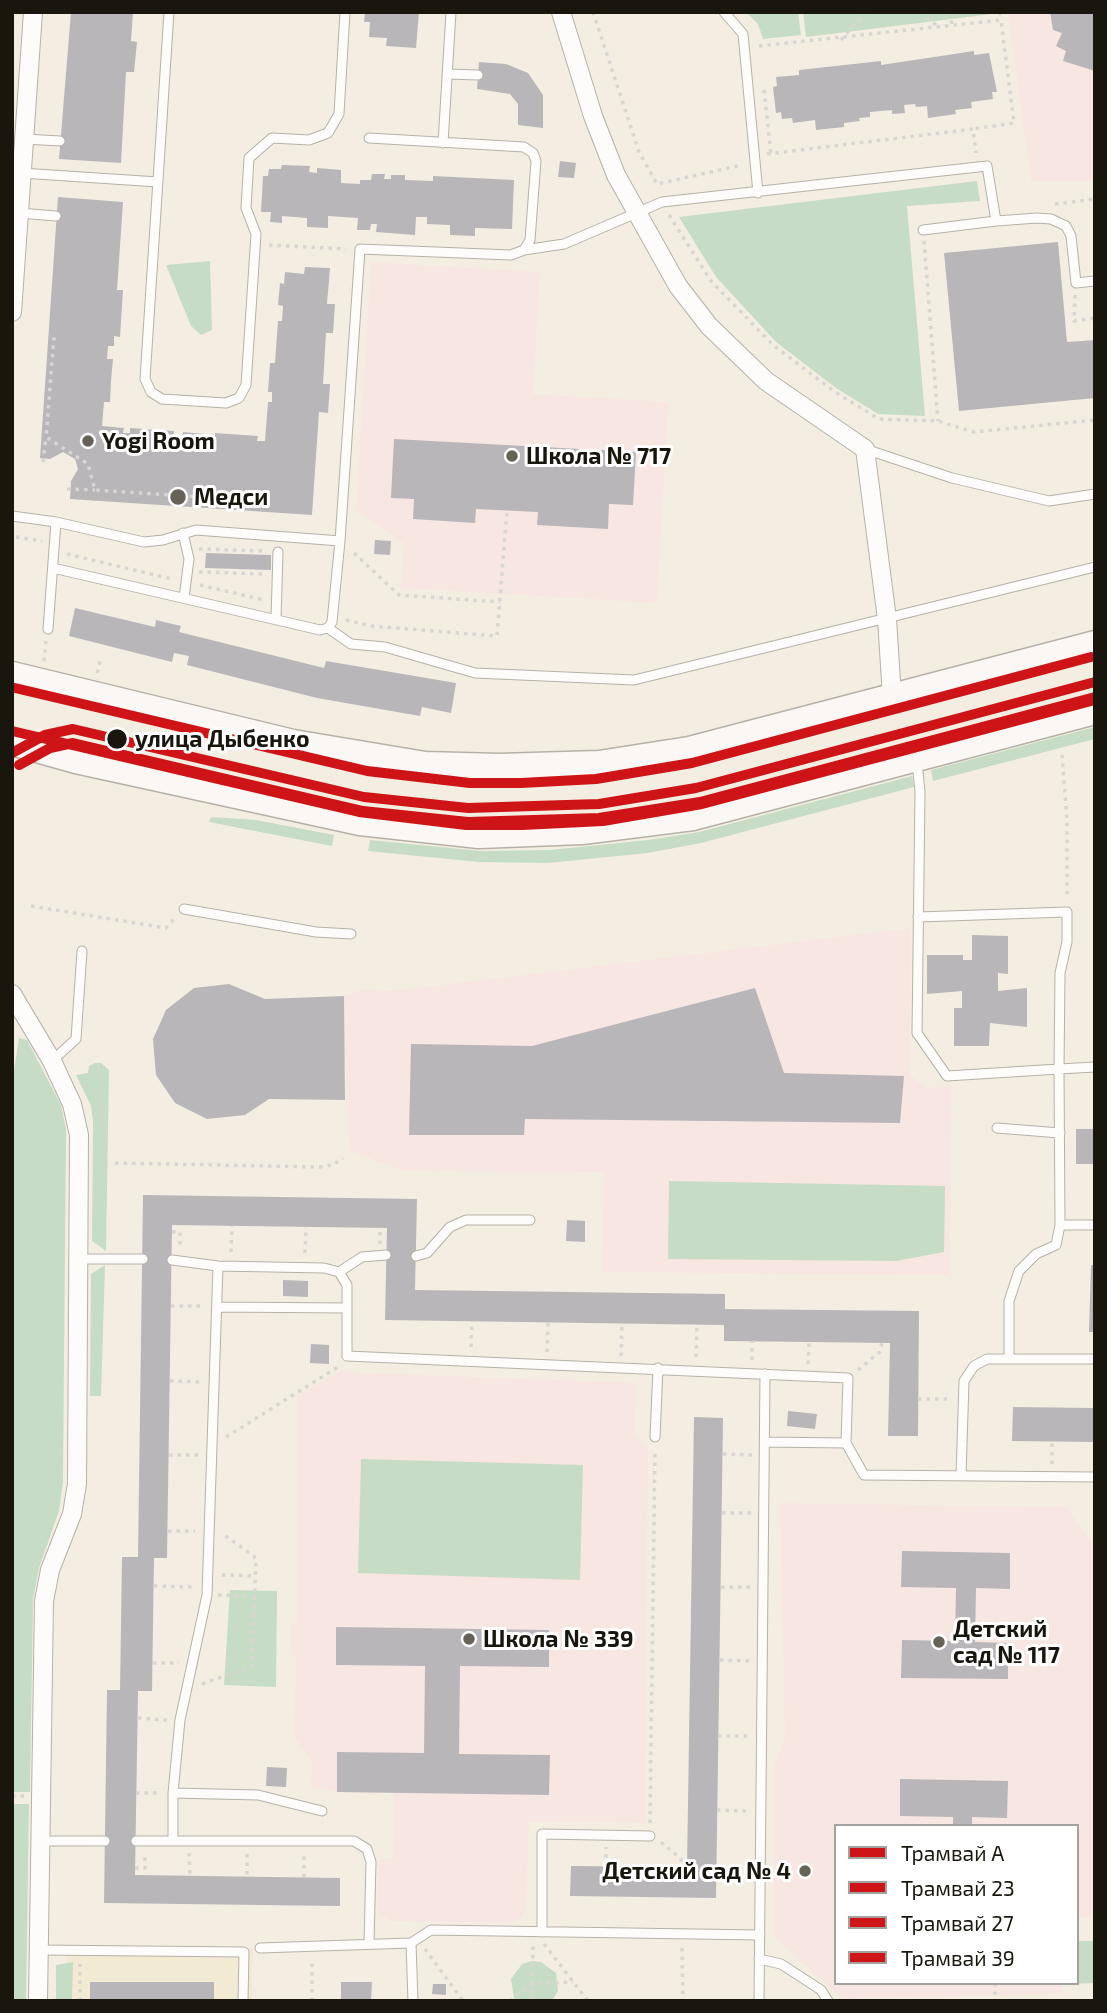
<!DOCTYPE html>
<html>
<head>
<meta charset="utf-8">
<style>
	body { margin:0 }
	#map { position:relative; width:1107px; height:2013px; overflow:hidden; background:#f4eee2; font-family:"Exo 2",sans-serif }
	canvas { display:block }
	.frame { position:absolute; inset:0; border:14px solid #19160e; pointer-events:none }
	.legend { position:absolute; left:834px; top:1824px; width:245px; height:161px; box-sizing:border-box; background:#fff; border:2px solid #a3a29f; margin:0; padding:9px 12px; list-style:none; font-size:21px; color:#19160e }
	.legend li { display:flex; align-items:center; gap:14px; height:35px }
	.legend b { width:35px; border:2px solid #a3a29f }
</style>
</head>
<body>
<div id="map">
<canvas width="1107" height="2013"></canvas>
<div class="frame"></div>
<ul class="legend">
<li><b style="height:9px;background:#ce1417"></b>Трамвай А</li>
<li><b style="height:9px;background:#ce1417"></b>Трамвай 23</li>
<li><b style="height:9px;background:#ce1417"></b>Трамвай 27</li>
<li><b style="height:9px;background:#ce1417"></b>Трамвай 39</li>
</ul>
</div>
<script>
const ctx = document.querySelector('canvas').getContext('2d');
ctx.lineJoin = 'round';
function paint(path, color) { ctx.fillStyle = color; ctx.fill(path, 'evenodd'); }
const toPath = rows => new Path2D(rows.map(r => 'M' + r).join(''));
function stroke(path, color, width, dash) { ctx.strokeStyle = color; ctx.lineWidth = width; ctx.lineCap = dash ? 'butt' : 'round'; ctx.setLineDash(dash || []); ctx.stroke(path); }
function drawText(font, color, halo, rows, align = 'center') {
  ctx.font = font + ' "Exo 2",sans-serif'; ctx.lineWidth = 6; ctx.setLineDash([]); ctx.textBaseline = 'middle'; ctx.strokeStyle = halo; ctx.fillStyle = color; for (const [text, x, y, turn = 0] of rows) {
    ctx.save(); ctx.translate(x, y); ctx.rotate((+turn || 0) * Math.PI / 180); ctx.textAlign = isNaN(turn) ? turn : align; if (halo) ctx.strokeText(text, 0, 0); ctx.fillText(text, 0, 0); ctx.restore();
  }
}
paint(toPath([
	[67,1946,253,1949,252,2001,67,2001]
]), '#f3ead4');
paint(toPath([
	[1008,12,1095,12,1095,181,1031,181],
	[371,262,540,272,533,394,668,402,657,603,401,588,404,544,356,509],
	[911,928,910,1075,926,1088,951,1086,950,1275,602,1272,604,1172,403,1171,349,1150,344,996,362,990,392,991],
	[339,1372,636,1383,635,1434,648,1448,645,1823,529,1822,526,1908,521,1918,509,1923,392,1921,382,1916,378,1909,379,1859,393,1858,394,1793,337,1792,311,1786,312,1762,294,1736,296,1660,291,1653,291,1625,297,1623,297,1396],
	[780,1503,1066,1507,1095,1546,1095,1918,1077,1917,1077,1826,836,1826,836,1983,1062,1983,1061,1993,843,1999,774,1937,774,1765,785,1738]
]), '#f8e6e3');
paint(toPath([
	[746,12,798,12,801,35,763,39,758,24],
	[803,12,992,12,992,14,806,37],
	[977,181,980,201,907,206,925,416,878,414,836,388,776,342,716,277,679,217],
	[210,261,212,330,201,335,191,326,166,265],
	[1095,727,1095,739,933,781,931,770],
	[912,776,914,787,701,843,648,853,548,863,479,862,368,851,370,840,481,851,550,850,648,840,699,832],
	[211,817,256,820,334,835,332,846,209,822],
	[19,1038,27,1040,61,1105,66,1129,63,1482,59,1511,39,1568,33,1600,30,1792,12,1792,12,1084],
	[95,1063,101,1063,109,1070,106,1251,92,1241,93,1121,91,1106,76,1075,88,1073,89,1066],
	[669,1181,945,1186,944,1252,896,1261,668,1259],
	[105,1265,101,1396,90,1396,91,1274],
	[361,1459,583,1465,580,1580,358,1573],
	[230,1590,277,1591,276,1687,224,1685],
	[12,1804,29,1804,26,2001,12,2001],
	[1077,1941,1095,1941,1095,1983,1069,1984,1077,1983],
	[532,1961,541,1962,556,1973,558,1991,552,2001,516,2001,514,1998,511,1979,522,1964],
	[73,1962,72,2001,56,2001,56,1965]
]), '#c7dcc4');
paint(toPath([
	[71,12,133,12,131,41,137,42,134,72,126,72,121,163,59,159],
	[365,12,419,12,416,48,386,46,387,38,369,37,370,22,364,22],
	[1050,12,1095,12,1095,71,1063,61,1066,51,1056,46,1062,33,1053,30],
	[974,51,974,55,989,53,997,92,992,92,993,99,971,102,972,108,955,110,956,114,928,118,927,106,916,107,915,104,904,105,905,113,892,114,892,110,870,112,870,117,859,118,860,121,844,123,844,127,816,130,815,120,793,123,792,118,782,119,781,112,776,113,773,87,777,86,776,77,799,75,799,70,881,61,881,65],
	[479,62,506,64,528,73,543,95,543,128,518,125,518,104,510,94,477,89],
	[560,161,576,163,574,178,558,177],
	[282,165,310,166,309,172,317,173,317,168,341,170,341,183,360,184,360,180,371,180,372,174,385,174,384,179,391,179,391,175,405,175,405,180,433,181,433,176,514,180,512,229,475,228,475,236,450,235,450,225,427,224,427,217,416,217,415,235,376,232,377,224,371,224,370,230,357,230,358,218,328,216,328,228,307,227,307,218,282,216,282,223,270,222,271,212,261,212,263,176,268,176,269,169,281,169],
	[58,197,123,202,117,290,123,290,120,337,114,336,114,346,108,346,107,359,113,359,111,381,110,402,104,402,102,426,124,428,123,433,130,433,130,428,174,431,174,437,182,437,183,432,204,434,204,439,215,440,215,433,258,436,257,441,265,441,268,402,272,402,272,392,268,392,270,363,275,363,278,321,282,321,283,306,278,305,280,283,284,284,285,272,304,274,305,267,330,268,327,304,335,304,333,333,326,333,323,384,330,384,329,399,328,413,319,412,312,515,70,499,71,481,78,469,75,459,63,452,50,459,40,458],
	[1058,242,1067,342,1095,340,1095,398,959,411,944,253],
	[394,439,636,452,633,505,609,504,608,529,537,525,538,512,476,509,475,523,413,519,414,499,391,498],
	[375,540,391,541,390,555,374,554],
	[206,553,271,555,271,570,205,568],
	[75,608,155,627,156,620,181,626,179,632,324,668,326,661,456,683,451,713,422,707,420,716,317,698,187,665,189,656,174,653,172,662,69,636],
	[972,935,1008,936,1008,974,998,973,998,991,1027,988,1027,1027,990,1023,989,1046,954,1046,954,1008,962,1008,962,991,927,994,927,955,963,955,963,960,972,960],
	[229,984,265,999,344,996,345,1100,269,1099,245,1115,207,1119,175,1103,156,1075,153,1039,166,1010,194,988],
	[755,988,784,1073,904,1076,900,1123,525,1119,524,1135,409,1135,411,1044,532,1046],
	[1076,1129,1095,1129,1095,1164,1076,1164],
	[143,1195,417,1199,415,1290,725,1294,725,1309,919,1311,918,1436,888,1436,890,1343,724,1341,724,1325,385,1320,387,1228,172,1225,167,1558,154,1558,152,1691,138,1691,135,1875,340,1878,340,1906,104,1903,107,1690,120,1690,122,1557,138,1557],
	[567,1220,585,1221,585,1242,566,1241],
	[1091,1265,1095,1265,1095,1332,1089,1332],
	[283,1280,308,1281,308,1297,283,1296],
	[311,1344,329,1345,329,1364,310,1363],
	[1013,1407,1095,1408,1095,1442,1012,1441],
	[788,1411,817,1414,815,1429,787,1426],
	[694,1417,723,1418,716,1898,570,1896,571,1866,687,1867],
	[902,1551,1010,1553,1010,1589,976,1588,975,1642,1008,1643,1008,1679,901,1678,902,1640,955,1641,956,1588,901,1587],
	[336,1627,549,1630,549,1667,460,1666,459,1754,550,1755,549,1795,337,1792,337,1752,424,1753,425,1666,336,1665],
	[267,1767,287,1768,286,1787,266,1786],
	[900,1779,1008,1781,1007,1818,972,1817,972,1826,953,1826,953,1817,900,1816],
	[90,1982,214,1982,214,2001,90,2001],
	[341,1982,372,1982,371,2001,341,2001],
	[433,1984,446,1984,446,1995,432,1994]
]), '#b8b6b9');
const lane = toPath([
	[169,12,145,379,151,392,162,399,226,403,239,398,246,385,256,234,246,208,249,158,272,138,309,140,328,133,339,114,345,12],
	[724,12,743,34,758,193],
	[447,74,478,75],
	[24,139,60,141],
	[443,143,451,12],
	[21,173,158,182],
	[19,213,56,216],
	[923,230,996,221],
	[524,250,564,244,662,202,987,166,996,221,1037,218,1051,219,1066,226,1071,236,1076,283,1095,281],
	[865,449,952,478,1049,501,1095,494],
	[12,516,56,522,144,542,163,540,196,530,340,541,360,249,511,255,524,250,530,240,536,161,533,153,524,147,369,138],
	[183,533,189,559,184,598],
	[53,568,320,630,328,628,332,622,340,541],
	[276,619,278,552],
	[328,628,351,644,385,647,475,673,634,680,1095,567],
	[48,629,56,522],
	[917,762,920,792,917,1033,947,1076,1059,1069,1060,1225,1095,1225],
	[184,909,316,932,351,934],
	[918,917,1067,912,1067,942,1060,973,1059,1069,1095,1067],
	[52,1061,76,1039,82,951],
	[997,1128,1060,1133],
	[416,1256,427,1253,450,1227,466,1220,530,1220],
	[78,1259,143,1259],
	[172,1260,218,1266,324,1268,339,1272,347,1285,347,1356,848,1378,846,1443,765,1442],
	[339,1272,362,1257,386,1255],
	[217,1307,347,1308],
	[1009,1359,1009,1301,1019,1271,1036,1254,1056,1245,1060,1225],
	[655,1437,658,1368],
	[846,1443,864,1475,1095,1477],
	[961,1476,964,1381,974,1366,987,1359,1095,1359],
	[173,1793,258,1795,322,1811],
	[40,1841,105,1841],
	[136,1841,354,1841,367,1849,371,1862,369,1943],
	[173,1841,173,1793,180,1720,207,1595,218,1266],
	[542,1932,542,1834,650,1836],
	[411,1943,413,2001],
	[260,1948,411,1943,431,1930,760,1935],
	[38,1950,244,1952,243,2001],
	[759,1959,781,1964,821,1990,828,2001],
	[759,2001,765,1374]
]);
const street = toPath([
	[561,12,593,116,616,175,678,286,709,326,766,381,865,449,887,619,892,697],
	[12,312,33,12],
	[12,994,52,1061,72,1104,79,1135,77,1484,72,1514,50,1570,44,1601,38,2001]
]);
const secondary = toPath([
	[12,675,293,743,425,765,499,767,599,764,689,750,1095,644],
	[12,742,76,760,360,822,479,835,582,831,693,817,1095,711]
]);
stroke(lane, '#b6b1a8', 11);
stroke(street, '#b6b1a8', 20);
stroke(secondary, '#b6b1a8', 29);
stroke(toPath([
	[593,12,639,152,657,184,742,165],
	[920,12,940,28],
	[950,12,952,26],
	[1000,12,1001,20],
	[841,40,865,12],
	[759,46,1001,20,1014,123,973,129],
	[764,90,771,154],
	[767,154,973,129,976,153],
	[1055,204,1095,199],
	[669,215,711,281,773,345,835,392,879,419,938,421,974,432,1095,420],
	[924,241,938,421],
	[269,245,346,249],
	[1075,295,1074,321,1095,318],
	[54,337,46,437,88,464,95,490,265,501],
	[43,462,46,437],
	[67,489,95,490],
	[16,537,42,541],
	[199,549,265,551],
	[354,553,399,595,500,602],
	[67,554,172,579],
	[199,572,265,574],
	[200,585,264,600],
	[346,620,371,626,497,636,507,510],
	[44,661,46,641],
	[97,673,101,658],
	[1062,755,1067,820,1067,899],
	[31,906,166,928,175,918],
	[115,1163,320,1167,333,1165,343,1158],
	[172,1232,180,1232,180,1247],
	[380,1244,380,1228],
	[231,1252,232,1226],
	[305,1253,306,1227],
	[171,1306,204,1306],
	[471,1347,472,1321],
	[547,1352,548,1322],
	[621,1356,622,1323],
	[696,1357,697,1324],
	[752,1360,752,1341],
	[808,1364,809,1342],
	[858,1370,880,1352,882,1342],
	[170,1381,203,1382],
	[918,1399,951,1399],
	[226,1437,338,1367],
	[723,1454,752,1455],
	[169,1455,198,1455],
	[1052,1464,1052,1442],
	[722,1513,751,1513],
	[168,1531,195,1531],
	[222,1575,255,1576],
	[154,1586,194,1587],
	[721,1587,750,1587],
	[218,1595,255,1596],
	[720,1660,749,1661],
	[153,1663,179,1663],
	[202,1684,252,1666,256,1558,223,1534],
	[138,1718,167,1720],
	[718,1736,748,1736],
	[136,1793,159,1793],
	[12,1796,25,1796],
	[717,1810,747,1811],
	[650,1823,655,1449],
	[661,1842,681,1859,681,1867],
	[189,1853,190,1876],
	[247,1854,247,1877],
	[606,1866,606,1847],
	[135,1868,145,1868,145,1854],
	[304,1877,304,1855],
	[544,1944,588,2001],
	[682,1948,683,2001],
	[425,1949,463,2001],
	[995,1983,995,2001],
	[80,2001,80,1964],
	[312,2001,312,1961],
	[510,2001,532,1984,573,1982],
	[532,2001,533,1945]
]), '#d8d6d3', 3.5, [3.5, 5]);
stroke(lane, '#fdfcfb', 9);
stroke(street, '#fdfcfb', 18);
stroke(secondary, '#fbf7f5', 26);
stroke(toPath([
	[12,753,45,735,73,729,364,797,468,808,599,804,696,788,1095,682]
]), '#ce1417', 10);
stroke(toPath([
	[19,765,50,748,73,743,363,811,468,822,599,818,700,802,1095,697]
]), '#ce1417', 10);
stroke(toPath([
	[15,688,367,771,470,783,521,783,596,779,692,763,1091,657]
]), '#ce1417', 10);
stroke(toPath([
	[12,731,359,812,466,825,522,825,603,821,702,804,1095,700]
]), '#ce1417', 10);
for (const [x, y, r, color] of [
	[88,441,7,"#666258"],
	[512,456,7,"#666258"],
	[178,497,9,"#666258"],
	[117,739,11,"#19160e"],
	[469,1639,7,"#666258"],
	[939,1642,7,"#666258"],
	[805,1871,7,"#666258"]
]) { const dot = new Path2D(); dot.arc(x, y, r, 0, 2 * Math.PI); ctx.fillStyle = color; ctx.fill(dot); stroke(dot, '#fff', 2.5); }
drawText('bold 23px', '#19160e', '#fff', [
	["Yogi Room",102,441],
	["Школа № 717",526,456],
	["Медси",194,497],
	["Детский",953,1629],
	["сад № 117",953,1655],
	["Школа № 339",483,1639],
	["Детский сад № 4",791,1871,"right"]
], 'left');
drawText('bold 23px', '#19160e', '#fff', [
	["улица Дыбенко",135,739]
], 'left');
</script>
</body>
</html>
